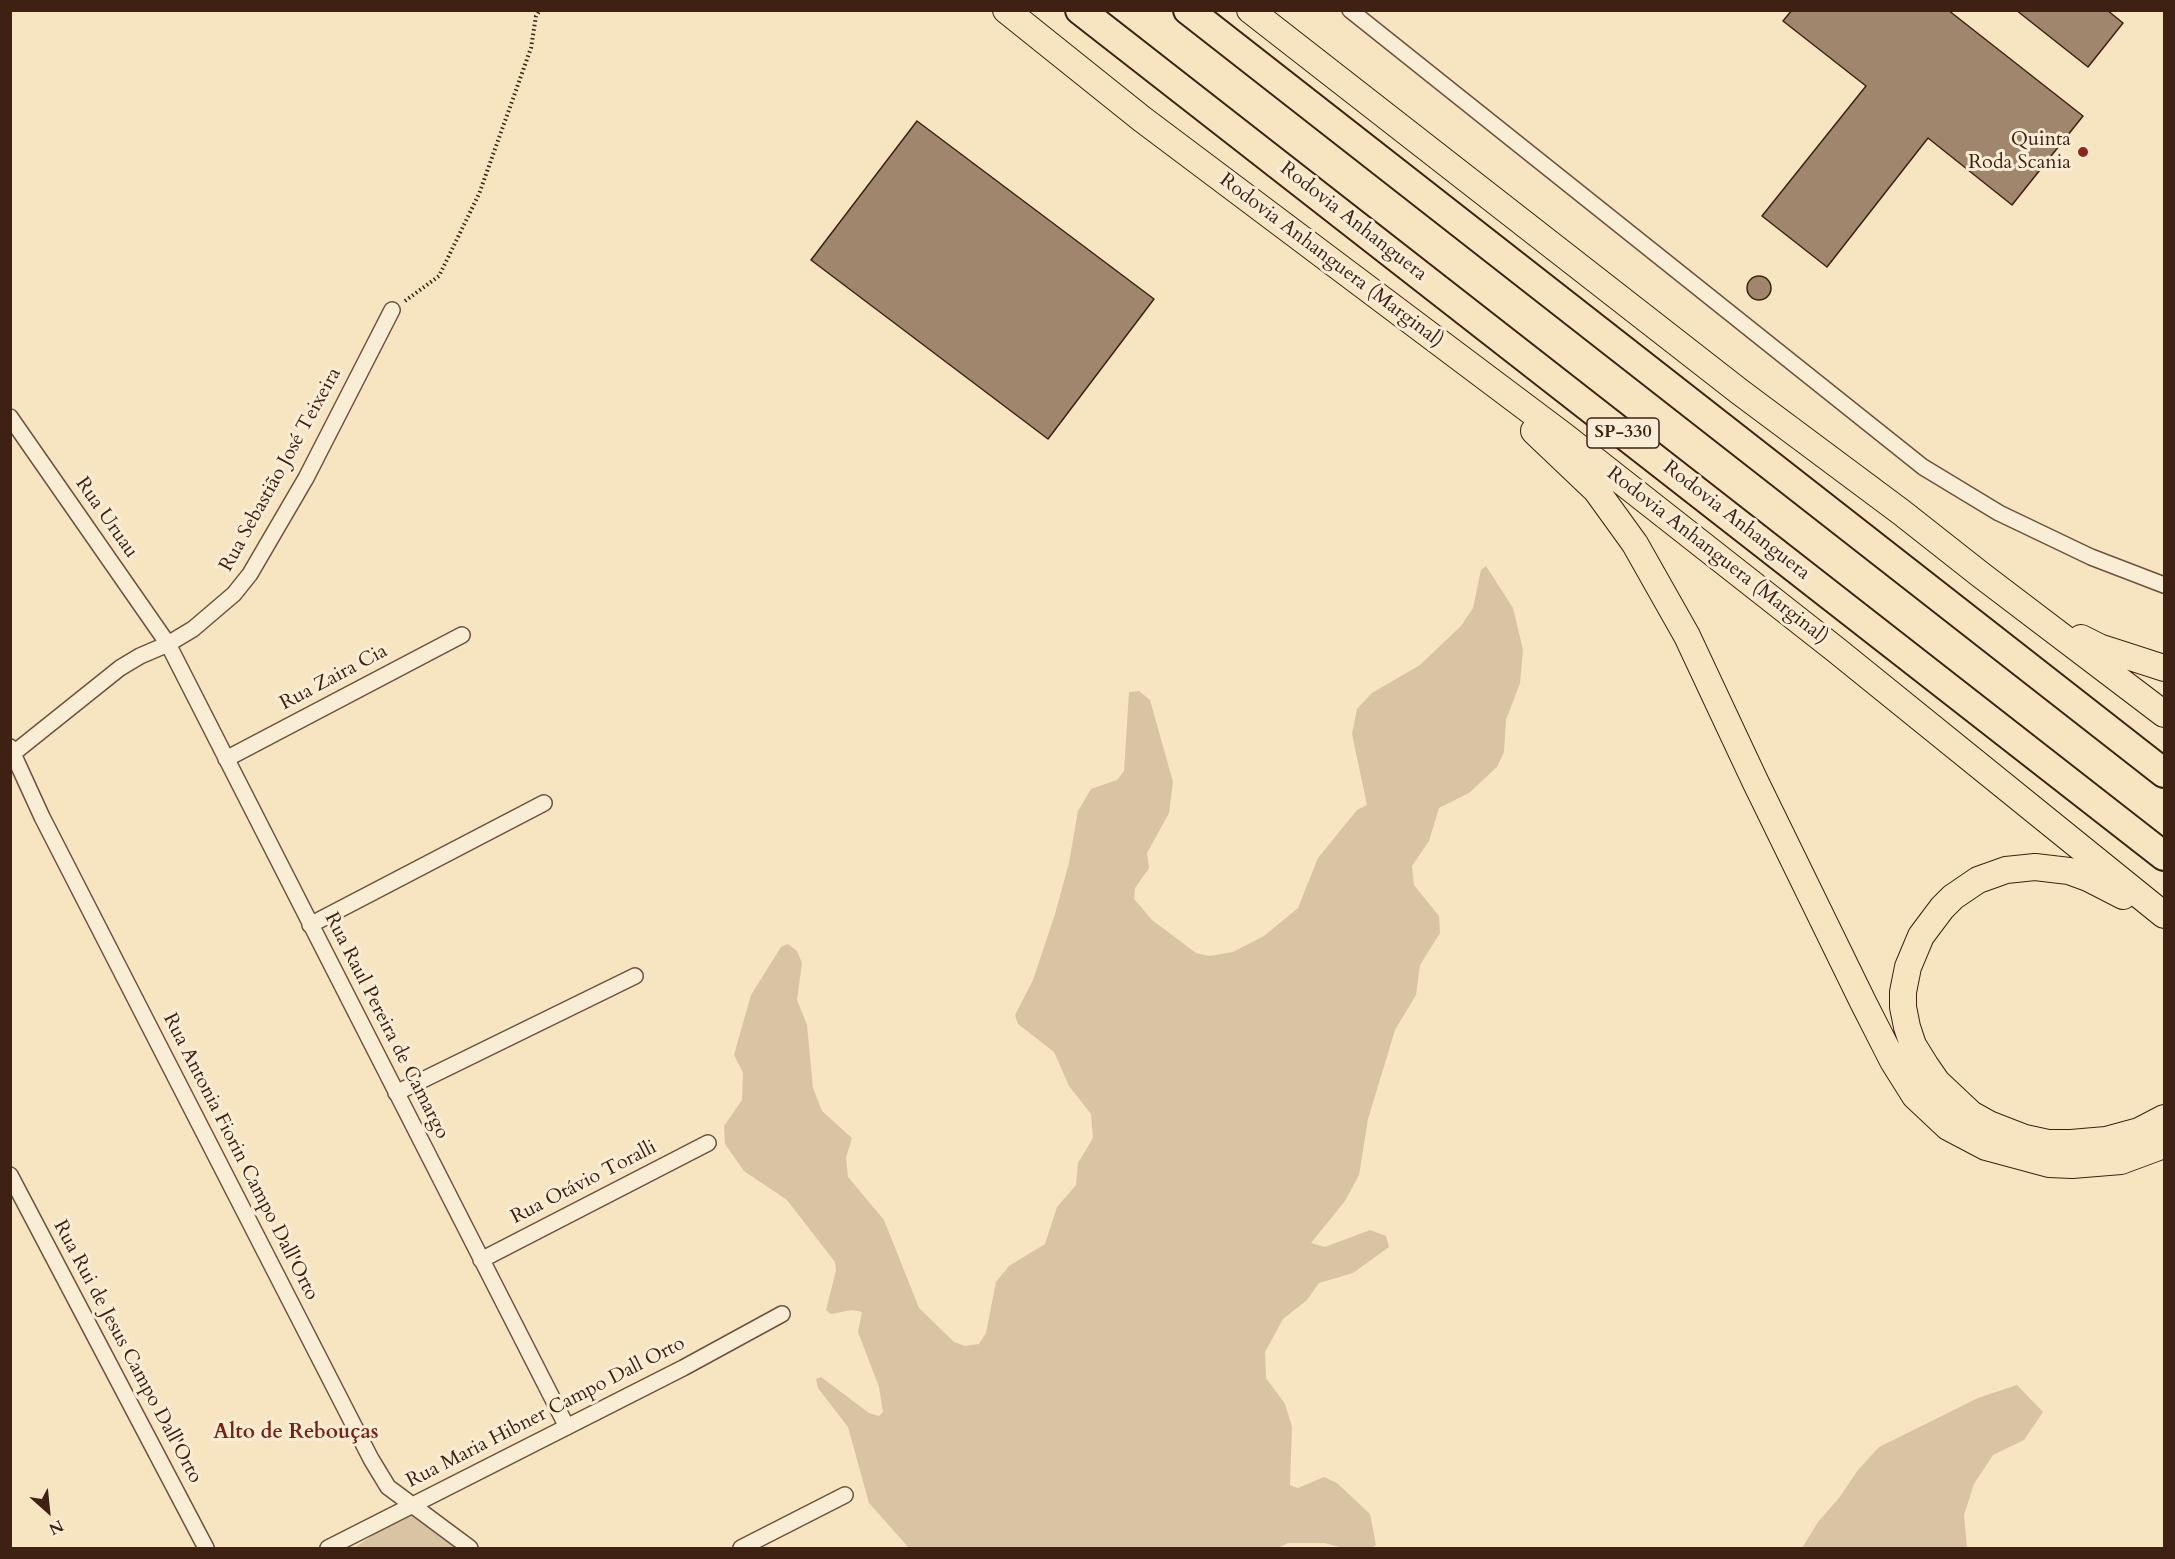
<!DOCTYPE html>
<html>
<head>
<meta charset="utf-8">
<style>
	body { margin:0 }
	#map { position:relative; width:2175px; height:1559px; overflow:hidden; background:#f7e4c0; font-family:Cardo,serif }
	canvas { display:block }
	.frame { position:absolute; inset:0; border:12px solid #3f2113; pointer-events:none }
	.north { position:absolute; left:18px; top:1481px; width:60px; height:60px; -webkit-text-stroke:4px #faedd6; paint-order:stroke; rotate:153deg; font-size:16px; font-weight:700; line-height:24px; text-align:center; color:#3f2113 }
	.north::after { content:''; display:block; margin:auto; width:21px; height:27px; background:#3f2113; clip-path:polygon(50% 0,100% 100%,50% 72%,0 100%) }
</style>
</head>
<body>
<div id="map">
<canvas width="2175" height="1559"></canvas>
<div class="frame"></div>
<div class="north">N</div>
</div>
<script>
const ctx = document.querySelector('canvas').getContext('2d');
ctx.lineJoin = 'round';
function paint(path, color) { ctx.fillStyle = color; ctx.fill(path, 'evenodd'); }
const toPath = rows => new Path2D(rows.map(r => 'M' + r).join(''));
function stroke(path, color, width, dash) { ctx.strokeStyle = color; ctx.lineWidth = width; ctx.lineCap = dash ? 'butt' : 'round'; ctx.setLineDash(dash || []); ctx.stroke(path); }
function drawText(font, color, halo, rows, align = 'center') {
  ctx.font = font + ' Cardo,serif'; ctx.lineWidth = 6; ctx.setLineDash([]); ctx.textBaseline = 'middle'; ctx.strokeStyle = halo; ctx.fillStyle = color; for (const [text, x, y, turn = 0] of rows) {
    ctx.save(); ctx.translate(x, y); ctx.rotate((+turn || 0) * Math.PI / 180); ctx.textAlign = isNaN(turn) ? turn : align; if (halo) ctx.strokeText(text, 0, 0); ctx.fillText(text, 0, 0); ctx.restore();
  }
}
paint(toPath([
	[1486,566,1513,608,1523,650,1520,683,1506,720,1504,752,1497,767,1469,793,1439,808,1429,841,1412,866,1414,885,1439,916,1440,933,1420,965,1416,995,1395,1030,1368,1119,1359,1175,1345,1201,1311,1243,1325,1247,1370,1230,1386,1236,1389,1247,1353,1273,1319,1283,1307,1300,1283,1319,1265,1352,1266,1378,1285,1404,1292,1427,1290,1485,1298,1488,1324,1477,1337,1483,1370,1514,1376,1545,1372,1548,1344,1548,1324,1543,1288,1543,1278,1548,909,1548,869,1503,848,1427,818,1388,816,1379,821,1377,869,1413,879,1416,883,1412,879,1387,858,1332,862,1312,852,1310,831,1314,826,1310,836,1271,835,1262,787,1200,744,1171,725,1144,724,1126,742,1100,743,1073,734,1055,751,995,781,947,788,944,797,951,802,963,797,1000,807,1025,813,1088,822,1111,852,1138,846,1158,848,1177,884,1220,919,1308,954,1342,965,1346,979,1344,986,1333,996,1282,1009,1266,1045,1244,1057,1207,1076,1185,1078,1163,1093,1138,1091,1114,1069,1086,1054,1052,1018,1024,1015,1015,1033,980,1055,914,1069,863,1078,811,1091,789,1117,780,1124,771,1129,692,1139,691,1150,700,1173,782,1169,813,1147,853,1149,868,1135,888,1134,899,1152,920,1196,953,1209,956,1233,952,1264,936,1298,908,1318,858,1357,810,1367,805,1352,734,1357,709,1372,693,1420,665,1461,626,1473,608,1481,570],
	[2017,1385,2043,1412,2024,1440,1993,1455,1974,1484,1964,1515,1967,1548,1802,1548,1818,1522,1839,1498,1858,1470,1879,1447,1978,1398],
	[410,1510,462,1548,354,1548]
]), '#d8c3a3');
const building = toPath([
	[1792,10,1948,10,2083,116,2012,205,1928,138,1827,267,1762,216,1866,86,1783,21,1792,10],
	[2016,10,2107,10,2123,23,2088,67,2016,10],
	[917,121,1154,299,1048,439,811,260,917,121],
	'1747 288a12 12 0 1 1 24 0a12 12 0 1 1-24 0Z'
]);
paint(building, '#9f866d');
stroke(building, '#3f2113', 1.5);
const minor = toPath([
	[1350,10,1923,467,1999,513,2091,557,2164,585],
	[10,417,168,644,567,1427],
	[10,747,42,817,371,1459,388,1487,470,1548],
	[10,756,120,668,140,656,168,644,193,629,234,594,250,574,306,478,392,310],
	[226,759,462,635],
	[310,925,544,803],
	[396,1093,635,976],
	[10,1175,206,1548],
	[481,1260,708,1143],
	[328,1548,683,1368,782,1314],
	[741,1548,845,1495]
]);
const trunk = toPath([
	[1006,10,1142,119,1564,436,1835,649,2164,915],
	[1250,10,1740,392,1901,512,1981,575,2164,714],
	[1534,431,1596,490,1635,544,1687,636,1755,781,1863,1002,1893,1061,1915,1096,1948,1127,1986,1147,2049,1164,2072,1165,2121,1161,2164,1145],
	[2081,638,2099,647,2164,668],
	[2123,896,2088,878,2069,871,2035,867,2006,870,1978,880,1953,897,1942,908,1921,936,1908,967,1903,992,1903,1007,1907,1027,1913,1045,1926,1066,1937,1082,1953,1097,1971,1114,1989,1124,2025,1138,2048,1143,2071,1143,2106,1140,2139,1131,2164,1118]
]);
const motorway = toPath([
	[1080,10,2164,856],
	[1188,10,2164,773]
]);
stroke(minor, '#6d523e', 18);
stroke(trunk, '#3f2113', 28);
stroke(motorway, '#3f2113', 32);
stroke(toPath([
	[405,301,439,276,479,194,531,48,536,16,540,10]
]), '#3f2113', 4, [1.5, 3]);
stroke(minor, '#faedd6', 15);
stroke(trunk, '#f7e4c0', 26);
stroke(motorway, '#f7e4c0', 28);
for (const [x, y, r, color] of [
	[2083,152,6,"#8f2418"]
]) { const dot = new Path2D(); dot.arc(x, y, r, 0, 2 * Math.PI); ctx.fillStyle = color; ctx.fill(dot); stroke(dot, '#faedd6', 2); }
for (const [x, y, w] of [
	[1623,433,72]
]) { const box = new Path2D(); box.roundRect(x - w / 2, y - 15, w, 30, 4.5); ctx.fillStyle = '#faedd6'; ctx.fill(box); stroke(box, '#3f2113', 1.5); }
drawText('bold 18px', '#3f2113', null, [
	["SP-330",1623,433]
]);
drawText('20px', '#3f2113', '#faedd6', [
	["Quinta",2071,140],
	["Roda Scania",2071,163]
], 'right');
drawText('20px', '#3f2113', '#faedd6', [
	["Rodovia Anhanguera",1353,222,38],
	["Rodovia Anhanguera (Marginal)",1331,261,37],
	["Rua Sebastião José Teixeira",281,470,-61],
	["Rua Uruau",106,518,55],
	["Rodovia Anhanguera",1736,521,38],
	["Rodovia Anhanguera (Marginal)",1717,556,38],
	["Rua Zaira Cia",334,678,-28],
	["Rua Raul Pereira de Camargo",386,1026,63],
	["Rua Antonia Fiorin Campo Dall'Orto",240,1157,63],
	["Rua Otávio Toralli",584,1183,-27],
	["Rua Rui de Jesus Campo Dall'Orto",127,1352,62],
	["Rua Maria Hibner Campo Dall Orto",546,1413,-27]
]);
drawText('bold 21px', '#7a1f14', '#faedd6', [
	["Alto de Rebouças",296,1433]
]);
</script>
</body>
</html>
